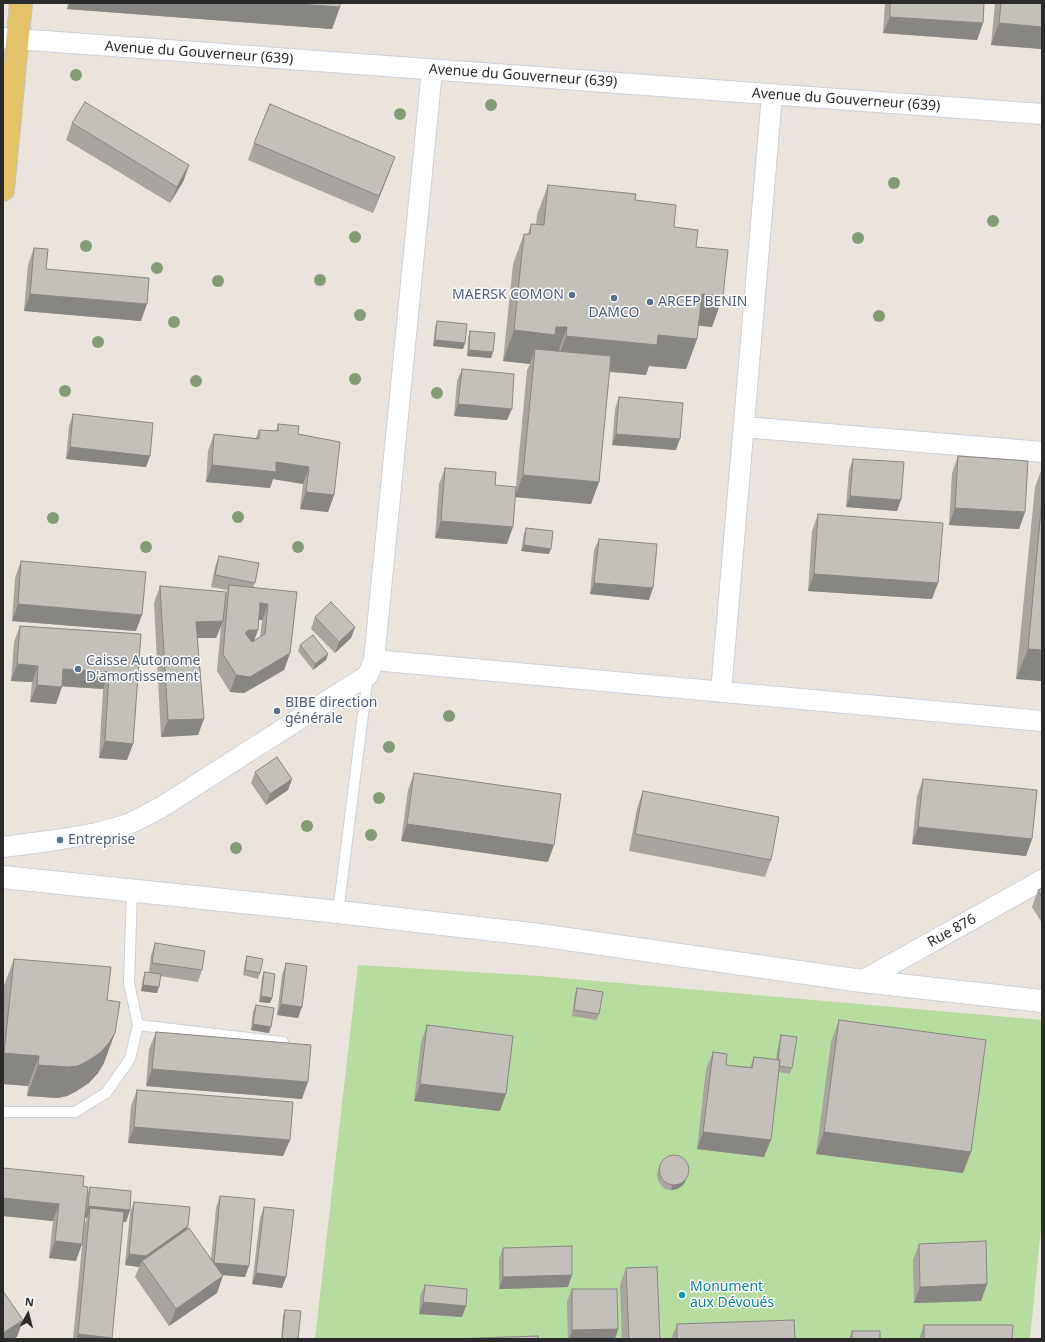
<!DOCTYPE html>
<html>
<head>
<meta charset="utf-8">
<style>
	body { margin:0 }
	#map { position:relative; width:1045px; height:1342px; overflow:hidden; background:#eae4dd; font-family:"Noto Sans",sans-serif }
	canvas { display:block }
	.frame { position:absolute; inset:0; border:4px solid #2a2a2a; pointer-events:none }
	.north { position:absolute; left:8px; top:1294px; width:40px; height:40px; -webkit-text-stroke:3px #fff; paint-order:stroke; rotate:7deg; font-size:11px; font-weight:700; line-height:16px; text-align:center; color:#2a2a2a }
	.north::after { content:''; display:block; margin:auto; width:14px; height:18px; background:#2a2a2a; clip-path:polygon(50% 0,100% 100%,50% 72%,0 100%) }
</style>
</head>
<body>
<div id="map">
<canvas width="1045" height="1342"></canvas>
<div class="frame"></div>
<div class="north">N</div>
</div>
<script>
const ctx = document.querySelector('canvas').getContext('2d');
ctx.lineJoin = 'round';
function paint(path, color) { ctx.fillStyle = color; ctx.fill(path, 'evenodd'); }
const toPath = rows => new Path2D(rows.map(r => 'M' + r).join(''));
function stroke(path, color, width, dash) { ctx.strokeStyle = color; ctx.lineWidth = width; ctx.lineCap = dash ? 'butt' : 'round'; ctx.setLineDash(dash || []); ctx.stroke(path); }
function drawText(font, color, halo, rows, align = 'center') {
  ctx.font = font + ' "Noto Sans",sans-serif'; ctx.lineWidth = 3; ctx.setLineDash([]); ctx.textBaseline = 'middle'; ctx.strokeStyle = halo; ctx.fillStyle = color; for (const [text, x, y, turn = 0] of rows) {
    ctx.save(); ctx.translate(x, y); ctx.rotate((+turn || 0) * Math.PI / 180); ctx.textAlign = isNaN(turn) ? turn : align; if (halo) ctx.strokeText(text, 0, 0); ctx.fillText(text, 0, 0); ctx.restore();
  }
}
paint(toPath([
	[358,965,539,976,1042,1020,1042,1218,1030,1339,315,1339]
]), '#b6dc9f');
const service = toPath([
	[132,891,129,983,138,1025,283,1042],
	[338,912,368,675],
	[3,1112,75,1112,106,1093,130,1059,138,1025]
]);
const minor = toPath([
	[3,38,1042,114],
	[744,427,1042,452],
	[374,660,1042,721],
	[721,692,772,95],
	[3,847,56,840,97,833,129,824,160,808,368,675,374,660,432,70],
	[862,981,1042,880]
]);
const tertiary = toPath([
	[3,877,338,912,539,935,862,981,1042,1001]
]);
const primary = toPath([
	[3,190,21,3]
]);
stroke(service, '#cccfda', 12);
stroke(minor, '#cccfda', 22);
stroke(tertiary, '#cccfda', 24);
stroke(primary, '#c3c3c3', 24);
stroke(service, '#fff', 10);
stroke(minor, '#fff', 20);
stroke(tertiary, '#fff', 22);
stroke(primary, '#e3c26a', 22);
ctx.fillStyle = '#849b76';
for (const [x, y] of [
	[76,75],
	[491,105],
	[400,114],
	[894,183],
	[993,221],
	[355,237],
	[858,238],
	[86,246],
	[157,268],
	[320,280],
	[218,281],
	[360,315],
	[879,316],
	[174,322],
	[98,342],
	[355,379],
	[196,381],
	[65,391],
	[437,393],
	[238,517],
	[53,518],
	[146,547],
	[298,547],
	[449,716],
	[389,747],
	[379,798],
	[307,826],
	[371,835],
	[236,848]
]) { ctx.beginPath(); ctx.arc(x, y, 6, 0, 2 * Math.PI); ctx.fill(); }
paint(toPath([
	[68,3,340,3,340,7,332,29,67,9],
	[885,3,984,3,983,23,977,40,883,33],
	[995,3,1042,3,1042,49,991,45],
	[72,123,189,165,183,182,170,203,66,140],
	[254,143,395,157,389,173,373,213,248,160],
	[548,185,635,200,674,227,696,247,723,296,712,327,698,325,697,339,686,369,649,366,646,375,609,372,599,482,591,504,515,497,527,370,530,364,503,361,513,264,524,234,528,234,531,224,536,225,537,215],
	[34,248,46,269,141,321,24,311,28,265],
	[437,321,465,343,463,349,433,346,435,327],
	[470,331,493,352,491,358,467,356,468,337],
	[462,369,507,420,454,416,457,381],
	[619,397,676,450,612,445,615,409],
	[73,414,150,456,146,467,66,459,69,426],
	[278,424,298,434,334,495,328,512,300,509,303,484,273,479,270,488,206,482,208,451,214,434,256,438,259,430,276,431],
	[958,456,1025,512,1019,529,949,525,952,473],
	[853,459,897,511,846,507,849,470],
	[445,468,507,544,435,538,439,484],
	[1042,468,1042,681,1016,679,1035,487],
	[818,514,932,599,808,591,812,531],
	[526,528,549,554,521,551,524,534],
	[599,539,649,600,590,594,594,550],
	[219,556,255,583,253,588,297,592,290,653,284,670,244,693,230,692,217,671,221,626,216,638,197,638,198,735,161,737,154,603,160,586,226,594,227,590,211,587,215,567],
	[258,620,262,620,260,637,254,641],
	[21,561,136,631,12,621,15,578],
	[315,617,355,627,351,638,335,653,311,629],
	[20,626,141,634,133,744,127,760,99,758,103,689,62,686,56,704,30,702,32,682,11,681,14,642],
	[300,645,328,654,326,660,313,670,298,651],
	[255,772,292,779,288,790,266,805,251,783],
	[414,773,548,862,401,841,408,790],
	[923,779,1032,839,1026,856,912,844,917,796],
	[643,791,771,860,765,877,629,851,637,808],
	[1042,888,1042,923,1032,907,1038,890],
	[155,943,202,970,198,982,160,976,157,993,141,991,143,978,145,972,149,972,151,955],
	[247,956,260,973,258,979,243,975,245,962],
	[14,959,107,1000,104,1063,98,1073,89,1083,75,1092,67,1096,58,1098,27,1096,28,1086,3,1084,3,988],
	[286,963,298,1018,277,1015,282,975],
	[264,972,272,998,270,1003,259,1002,262,978],
	[577,988,599,1014,597,1020,572,1016,575,993],
	[256,1005,269,1033,251,1030,253,1011],
	[839,1020,963,1173,816,1154,831,1042],
	[427,1025,500,1111,414,1101,421,1042],
	[156,1032,302,1099,146,1086,149,1049],
	[781,1035,792,1068,790,1074,779,1072,764,1157,697,1149,706,1069,713,1052,726,1065,750,1067,754,1057,776,1059,779,1041],
	[137,1090,290,1140,283,1156,128,1143,131,1106],
	[660,1163,687,1176,685,1182,682,1186,677,1189,671,1190,665,1189,661,1185,658,1180,657,1175],
	[3,1168,83,1186,87,1195,90,1187,130,1210,126,1222,123,1222,111,1339,73,1339,84,1225,87,1218,85,1218,76,1261,49,1258,53,1221,3,1216],
	[220,1196,245,1277,222,1275,217,1293,169,1326,135,1277,139,1267,125,1265,130,1213,134,1202,187,1229,211,1259,216,1208],
	[264,1207,286,1277,282,1288,252,1284,260,1218],
	[919,1244,987,1284,981,1301,914,1303,913,1260],
	[503,1248,568,1287,499,1289,499,1259],
	[626,1268,660,1339,622,1339,620,1285],
	[425,1285,466,1306,462,1317,419,1314,420,1296],
	[572,1289,618,1329,615,1339,568,1339,567,1301],
	[285,1310,298,1339,281,1339,283,1315],
	[677,1324,795,1339,671,1339],
	[924,1325,1012,1339,919,1339],
	[852,1331,880,1339,849,1339]
]), '#a8a49f');
paint(toPath([
	[70,3,286,3,340,7,332,29,67,9],
	[890,17,983,23,977,40,883,33],
	[999,23,1042,27,1042,49,991,45],
	[395,157,389,173,373,213,379,196],
	[189,165,183,182,170,203,177,187],
	[30,294,147,304,141,321,24,311],
	[702,294,723,296,712,327,691,325],
	[556,327,567,327,556,358,535,349,530,364,503,361,514,330],
	[658,335,697,339,686,369,649,366,646,375,555,366,566,336],
	[435,340,465,343,463,349,433,346],
	[469,350,493,352,491,358,467,356],
	[458,404,512,409,507,420,454,416],
	[616,434,680,439,676,450,612,445],
	[70,447,150,456,146,467,66,459],
	[276,462,309,467,303,484,273,479,270,488,206,482,212,465],
	[523,475,599,482,591,504,515,497],
	[306,492,334,495,328,512,300,509],
	[850,496,901,500,897,511,846,507],
	[955,508,1025,512,1019,529,949,525],
	[441,521,513,527,507,544,435,538],
	[524,545,551,549,549,554,521,551],
	[814,574,938,583,932,599,808,591],
	[594,583,653,588,649,600,590,594],
	[260,603,268,604,262,620,254,620],
	[18,604,142,615,136,631,12,621],
	[223,621,216,638,190,638,196,622],
	[355,627,351,638,335,653,339,642],
	[249,630,258,630,252,647,245,633],
	[1028,649,1042,650,1042,681,1016,679],
	[290,653,284,670,244,693,230,692,236,675],
	[328,654,326,660,313,670,315,664],
	[17,664,38,666,32,682,11,681],
	[63,669,109,672,103,689,57,686],
	[37,685,62,687,56,704,30,702],
	[204,719,198,735,161,737,168,720],
	[105,741,133,744,127,760,99,758],
	[292,779,288,790,266,805,270,794],
	[407,824,554,845,548,862,401,841],
	[918,827,1032,839,1026,856,912,844],
	[143,985,159,987,157,993,141,991],
	[261,996,272,998,270,1003,259,1002],
	[281,1004,302,1007,298,1018,277,1015],
	[253,1024,271,1027,269,1033,251,1030],
	[115,1033,104,1063,98,1073,89,1083,75,1092,67,1096,58,1098,27,1096,38,1065],
	[4,1053,39,1056,28,1086,3,1084,3,1056],
	[152,1069,308,1082,302,1099,146,1086],
	[420,1084,506,1094,500,1111,414,1101],
	[134,1127,290,1140,283,1156,128,1143],
	[703,1132,771,1140,764,1157,697,1149],
	[824,1132,971,1152,963,1173,816,1154],
	[687,1176,685,1182,682,1186,677,1189,671,1190,673,1184],
	[3,1198,59,1204,53,1221,3,1216],
	[88,1206,130,1210,126,1222,89,1218,90,1208,87,1218,84,1218],
	[188,1226,184,1238,142,1261,139,1267,125,1265,129,1254],
	[55,1241,82,1244,76,1261,49,1258],
	[214,1263,249,1266,245,1277,210,1274],
	[256,1273,286,1277,282,1288,252,1284],
	[572,1275,568,1287,499,1289,503,1277],
	[223,1276,217,1293,169,1326,176,1309],
	[987,1284,981,1301,914,1303,920,1287],
	[423,1302,466,1306,462,1317,419,1314],
	[23,1320,17,1337,13,1339,3,1339,3,1333],
	[618,1329,615,1339,569,1339,572,1330],
	[78,1334,112,1338,111,1339,76,1339]
]), '#888682');
const building = toPath([
	[286,3,340,3,340,7,286,3],
	[890,3,984,3,983,23,890,17,890,3],
	[1001,3,1042,3,1042,27,999,23,1001,3],
	[85,102,189,165,177,187,72,123,85,102],
	[270,104,395,157,379,196,254,143,270,104],
	[548,185,636,194,635,200,676,205,674,227,698,230,696,247,728,250,723,296,702,294,697,339,658,335,657,345,566,336,567,327,556,327,555,335,514,330,524,234,530,234,531,224,544,225,548,185],
	[34,248,48,249,46,269,149,278,147,304,30,294,34,248],
	[437,321,467,324,465,343,435,340,437,321],
	[470,331,495,333,493,352,469,350,470,331],
	[535,349,611,356,599,482,523,475,535,349],
	[462,369,514,374,512,409,458,404,462,369],
	[619,397,683,403,680,439,616,434,619,397],
	[73,414,153,423,150,456,70,447,73,414],
	[278,424,299,426,298,434,340,442,334,495,306,492,309,467,276,462,276,472,212,465,214,434,259,439,259,430,278,431,278,424],
	[958,456,1028,461,1025,512,955,508,958,456],
	[853,459,904,462,901,500,850,496,853,459],
	[445,468,496,472,495,485,516,487,513,527,441,521,445,468],
	[1042,499,1042,650,1028,649,1042,499],
	[818,514,943,523,938,583,814,574,818,514],
	[526,528,553,531,551,549,524,545,526,528],
	[599,539,657,544,653,588,594,583,599,539],
	[219,556,259,563,255,583,215,575,219,556],
	[21,561,146,572,142,615,18,604,21,561],
	[229,585,297,592,290,653,250,677,236,675,223,654,229,585],
	[260,603,268,604,265,634,252,642,245,633,249,630,258,630,260,603],
	[160,586,226,592,223,621,196,622,204,719,168,720,160,586],
	[331,602,355,627,339,642,315,617,331,602],
	[20,626,141,634,133,744,105,741,109,672,63,669,62,687,37,685,38,666,17,664,20,626],
	[313,635,328,654,315,664,300,645,313,635],
	[277,757,292,779,270,794,255,772,277,757],
	[414,773,561,794,554,845,407,824,414,773],
	[923,779,1037,790,1032,839,918,827,923,779],
	[643,791,779,817,771,860,635,834,643,791],
	[1042,888,1042,897,1038,890,1042,888],
	[155,943,205,951,202,970,152,963,155,943],
	[247,956,263,959,260,973,245,970,247,956],
	[14,959,111,967,107,1000,120,1002,115,1033,109,1043,100,1053,86,1062,78,1066,69,1067,38,1065,39,1056,4,1053,14,959],
	[286,963,307,966,302,1007,281,1004,286,963],
	[145,972,161,974,159,987,143,985,145,972],
	[264,972,275,974,272,998,261,996,264,972],
	[577,988,603,992,599,1014,574,1010,577,988],
	[256,1005,274,1008,271,1027,253,1024,256,1005],
	[839,1020,986,1040,971,1152,824,1132,839,1020],
	[427,1025,513,1036,506,1094,420,1084,427,1025],
	[156,1032,311,1045,308,1082,152,1069,156,1032],
	[781,1035,797,1037,792,1068,779,1066,780,1060,778,1059,781,1035],
	[713,1052,727,1054,726,1065,752,1068,754,1057,780,1060,771,1140,703,1132,713,1052],
	[137,1090,293,1102,290,1140,134,1127,137,1090],
	'659 1170a15 15 0 1 1 30 0a15 15 0 1 1-30 0Z',
	[3,1168,84,1176,83,1186,88,1187,82,1244,55,1241,59,1204,3,1198,3,1168],
	[90,1187,131,1191,130,1210,88,1206,90,1187],
	[220,1196,255,1199,249,1266,214,1263,220,1196],
	[134,1202,190,1207,188,1226,146,1256,129,1254,134,1202],
	[264,1207,294,1210,286,1277,256,1273,264,1207],
	[90,1208,124,1212,112,1338,78,1334,90,1208],
	[189,1228,223,1276,176,1309,142,1261,189,1228],
	[986,1241,987,1284,920,1287,919,1244,986,1241],
	[572,1246,572,1275,503,1277,503,1248,572,1246],
	[657,1267,660,1339,629,1339,626,1268,657,1267],
	[425,1285,467,1289,466,1306,423,1302,425,1285],
	[572,1289,617,1289,618,1329,572,1330,572,1289],
	[3,1291,23,1320,3,1333,3,1291],
	[285,1310,301,1311,298,1339,282,1339,285,1310],
	[794,1320,795,1339,677,1339,677,1324,794,1320],
	[924,1325,1013,1325,1012,1339,924,1339,924,1325],
	[852,1331,880,1331,880,1339,852,1339,852,1331],
	[538,1336,538,1339,449,1339,538,1336]
]);
paint(building, '#c3bfb9');
stroke(building, '#888682', 1);
for (const [x, y, r, color] of [
	[572,295,4,"#5c6f8a"],
	[614,298,4,"#5c6f8a"],
	[650,302,4,"#5c6f8a"],
	[78,669,4,"#5c6f8a"],
	[277,711,4,"#5c6f8a"],
	[60,840,4,"#5c6f8a"],
	[682,1295,4,"#0f9aa8"]
]) { const dot = new Path2D(); dot.arc(x, y, r, 0, 2 * Math.PI); ctx.fillStyle = color; ctx.fill(dot); stroke(dot, '#fff', 1.5); }
drawText('14px', '#2a2a2a', '#fff', [
	["Avenue du Gouverneur (639)",199,53,4],
	["Avenue du Gouverneur (639)",523,76,4],
	["Avenue du Gouverneur (639)",846,100,4],
	["Rue 876",952,931,-29]
]);
drawText('14px', '#4e5e75', '#fff', [
	["MAERSK COMON",564,295,"right"],
	["ARCEP BENIN",658,302],
	["DAMCO",614,313,"center"],
	["Caisse Autonome",86,661],
	["D'amortissement",86,677],
	["BIBE direction",285,703],
	["générale",285,719],
	["Entreprise",68,840]
], 'left');
drawText('14px', '#0d838f', '#fff', [
	["Monument",690,1287],
	["aux Dévoués",690,1303]
], 'left');
</script>
</body>
</html>
